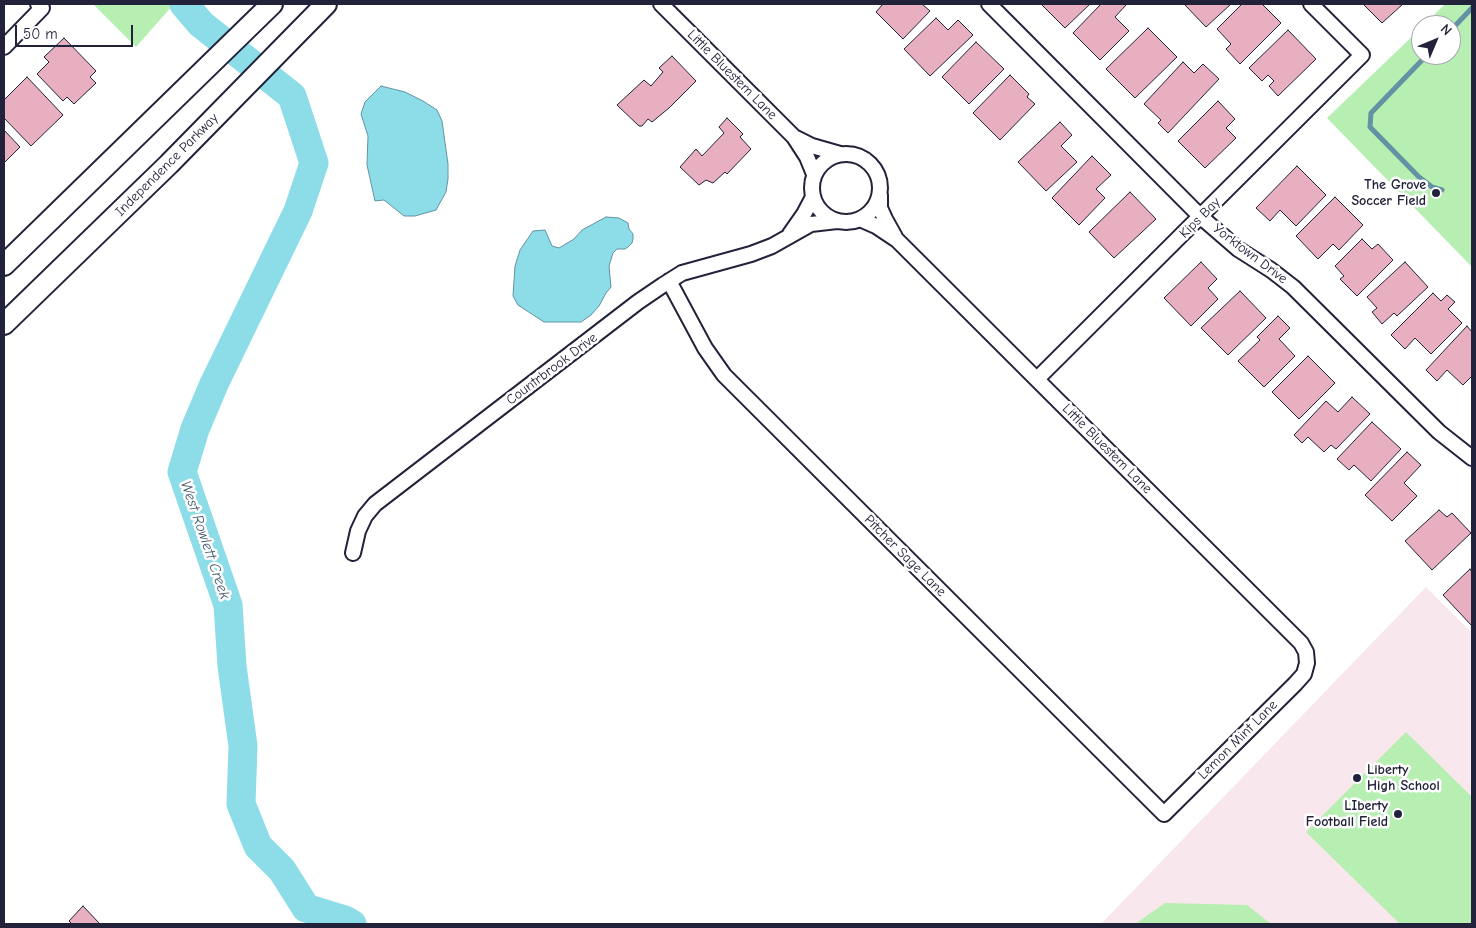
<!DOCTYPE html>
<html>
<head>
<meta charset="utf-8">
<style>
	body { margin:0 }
	#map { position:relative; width:1476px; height:928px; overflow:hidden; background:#fff; font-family:"Comic Neue",sans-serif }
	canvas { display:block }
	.frame { position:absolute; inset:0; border:5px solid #22223b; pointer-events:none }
	.north { position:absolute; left:1411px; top:15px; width:50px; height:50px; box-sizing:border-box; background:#fff; border:1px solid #a7a7b1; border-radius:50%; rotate:45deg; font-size:14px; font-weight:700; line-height:20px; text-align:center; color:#22223b }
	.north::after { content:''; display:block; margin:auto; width:18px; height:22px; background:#22223b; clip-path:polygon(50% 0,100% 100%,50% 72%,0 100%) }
	.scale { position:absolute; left:15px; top:25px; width:118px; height:22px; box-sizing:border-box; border:2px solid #22223b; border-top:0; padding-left:6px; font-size:15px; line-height:18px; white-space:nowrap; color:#22223b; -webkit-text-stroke:4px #fff; paint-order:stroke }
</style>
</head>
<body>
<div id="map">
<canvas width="1476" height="928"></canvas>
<div class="frame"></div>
<div class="north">N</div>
<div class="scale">50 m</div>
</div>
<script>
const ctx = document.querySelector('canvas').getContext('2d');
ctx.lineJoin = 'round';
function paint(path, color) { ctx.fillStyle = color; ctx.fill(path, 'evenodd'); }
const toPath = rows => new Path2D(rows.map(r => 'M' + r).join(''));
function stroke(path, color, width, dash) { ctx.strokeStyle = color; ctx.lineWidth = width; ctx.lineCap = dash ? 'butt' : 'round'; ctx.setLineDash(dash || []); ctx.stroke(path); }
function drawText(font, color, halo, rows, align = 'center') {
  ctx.font = font + ' "Comic Neue",sans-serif'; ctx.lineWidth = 5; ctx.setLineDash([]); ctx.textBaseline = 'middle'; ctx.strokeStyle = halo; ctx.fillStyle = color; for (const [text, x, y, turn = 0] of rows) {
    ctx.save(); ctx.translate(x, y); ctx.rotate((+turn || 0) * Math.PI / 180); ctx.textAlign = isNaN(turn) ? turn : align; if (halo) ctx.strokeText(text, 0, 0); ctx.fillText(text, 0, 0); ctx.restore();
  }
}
paint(toPath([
	[1426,587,1472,633,1472,924,1101,924]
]), '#f8e7ec');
paint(toPath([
	[93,4,174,4,136,47],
	[1445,4,1472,4,1472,267,1327,118,1421,28,1421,55,1451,55,1451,25,1424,25],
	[1406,732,1472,797,1472,924,1400,924,1306,832],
	[1165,903,1247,905,1271,924,1135,924]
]), '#b7efb2');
const water = toPath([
	[381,86,405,92,423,101,437,110,442,121,448,164,448,179,446,192,436,210,415,216,404,216,384,200,375,201,367,165,368,136,361,114,365,102,381,86],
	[606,217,619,218,628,223,629,229,633,234,633,239,632,243,628,247,625,249,617,249,613,253,609,266,611,287,606,293,599,306,591,315,581,322,544,322,518,305,513,296,515,266,520,250,533,231,545,230,552,246,559,248,574,239,582,230,606,217]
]);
paint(water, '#8ddde9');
stroke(water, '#6292a3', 1);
stroke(toPath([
	[1451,30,1472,8],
	[1427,55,1371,113,1370,127,1419,177,1432,187,1442,190]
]), '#6292a3', 5);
stroke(toPath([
	[184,4,201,24,292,96,314,163,298,211,214,384,195,429,182,472,228,605,232,666,243,746,241,804,258,846,282,870,306,908,345,920,352,924]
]), '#8ddde9', 29);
const building = toPath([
	[883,4,922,4,930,11,903,39,876,12,883,4],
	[1041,4,1090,4,1065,28,1041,4],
	[1101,4,1124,4,1126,5,1115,17,1129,31,1100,60,1073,33,1101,4],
	[1184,4,1231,4,1206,27,1184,4],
	[1242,4,1262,4,1281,23,1240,64,1226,49,1231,44,1217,29,1242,4],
	[1363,4,1403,4,1382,23,1363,4],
	[936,18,948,30,958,20,973,35,930,76,904,49,936,18],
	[1148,28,1177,57,1135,98,1106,69,1148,28],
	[1288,30,1316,59,1278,96,1269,86,1274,81,1268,75,1262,81,1249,68,1288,30],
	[64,38,96,71,90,77,96,83,74,104,67,97,63,101,37,74,49,62,44,57,64,38],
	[976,42,1004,69,969,104,942,77,976,42],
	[672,56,696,81,669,108,652,122,648,119,642,126,639,126,617,105,644,80,651,86,663,72,659,68,672,56],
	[1183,62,1194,73,1203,64,1219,79,1168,133,1158,123,1161,120,1144,104,1183,62],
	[1010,75,1029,94,1027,97,1035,104,1000,140,973,113,1010,75],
	[27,77,63,115,31,146,4,118,4,100,27,77],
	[1218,101,1235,119,1226,128,1236,138,1205,168,1178,141,1218,101],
	[727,118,743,134,740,137,751,149,727,174,725,172,713,183,706,180,699,185,680,167,696,149,702,156,724,133,719,127,727,118],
	[1060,122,1072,135,1061,146,1077,162,1046,191,1018,162,1060,122],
	[4,130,20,147,4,163,4,130],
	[1092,156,1111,175,1096,189,1105,198,1079,225,1052,198,1092,156],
	[1297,166,1326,195,1296,226,1280,210,1270,221,1256,208,1297,166],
	[1130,192,1156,219,1114,258,1089,232,1130,192],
	[1335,197,1363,225,1339,250,1333,244,1318,259,1296,236,1335,197],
	[1362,239,1372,249,1378,244,1393,260,1357,296,1340,279,1344,276,1335,266,1362,239],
	[1201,262,1217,279,1208,288,1218,299,1191,326,1164,298,1201,262],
	[1405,262,1428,287,1397,316,1394,313,1382,324,1372,312,1377,308,1367,297,1405,262],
	[1240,291,1266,318,1228,355,1201,328,1240,291],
	[1433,293,1441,301,1447,295,1455,302,1448,309,1462,323,1431,354,1415,338,1405,349,1391,335,1433,293],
	[1278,316,1290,328,1279,339,1295,356,1264,387,1238,361,1260,340,1257,337,1278,316],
	[1467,326,1472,332,1472,376,1463,385,1447,370,1437,381,1426,370,1467,326],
	[1308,356,1335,383,1299,419,1272,392,1308,356],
	[1352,397,1370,414,1336,449,1331,445,1324,452,1308,437,1302,443,1294,435,1326,401,1338,412,1352,397],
	[1372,422,1401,449,1371,481,1354,465,1349,470,1337,459,1372,422],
	[1407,452,1421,465,1404,483,1417,496,1392,521,1365,495,1407,452],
	[1439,510,1447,517,1452,513,1471,533,1432,570,1405,541,1439,510],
	[1470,569,1472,572,1472,626,1443,595,1470,569],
	[83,906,100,924,72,924,69,921,83,906]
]);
paint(building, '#e8afc1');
stroke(building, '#22223b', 1);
const minor = toPath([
	[661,4,794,137,807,157,814,174],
	[989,4,1201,217,1238,249,1271,270,1293,287,1439,432,1472,458],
	[4,47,42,8,38,4],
	[796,138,812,146,840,154],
	'812 188a34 34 0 1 1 68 0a34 34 0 1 1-68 0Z',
	[880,195,880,208,885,219,895,237],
	[790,234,804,214,813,197],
	[669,281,705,348,724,375,1164,814,1295,684,1304,674,1307,663,1306,652,1301,643,897,240,876,226,860,219],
	[1037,379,1362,55,1311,4],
	[353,553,358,531,365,516,375,504,638,302,663,285,682,273,751,254,772,246,811,224,837,221]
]);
const secondary = toPath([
	[4,265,272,4],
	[4,324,169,164,326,4]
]);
stroke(minor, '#22223b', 18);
stroke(secondary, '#22223b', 24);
stroke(minor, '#fff', 14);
stroke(secondary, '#fff', 20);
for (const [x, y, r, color] of [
	[1436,193,5,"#22223b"],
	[1357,778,5,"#22223b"],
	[1398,814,5,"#22223b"]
]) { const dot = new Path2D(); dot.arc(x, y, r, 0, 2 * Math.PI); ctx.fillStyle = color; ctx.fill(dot); stroke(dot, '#fff', 2); }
drawText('14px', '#22223b', '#fff', [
	["Little Bluestem Lane",732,75,45],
	["Independence Parkway",167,165,-45],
	["Kips Bay",1200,218,-45],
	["Yorktown Drive",1250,254,37],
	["Countrbrook Drive",552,369,-37],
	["Little Bluestem Lane",1107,449,45],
	["Pitcher Sage Lane",905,556,45],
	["Lemon Mint Lane",1238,740,-45]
]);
drawText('bold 14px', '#22223b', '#fff', [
	["The Grove",1426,185],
	["Soccer Field",1426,201],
	["Liberty",1367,770,"left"],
	["High School",1367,786,"left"],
	["LIberty",1388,806],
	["Football Field",1388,822]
], 'right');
drawText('italic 15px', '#425a6f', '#fff', [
	["West Rowlett Creek",205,540,71]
]);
</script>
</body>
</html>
